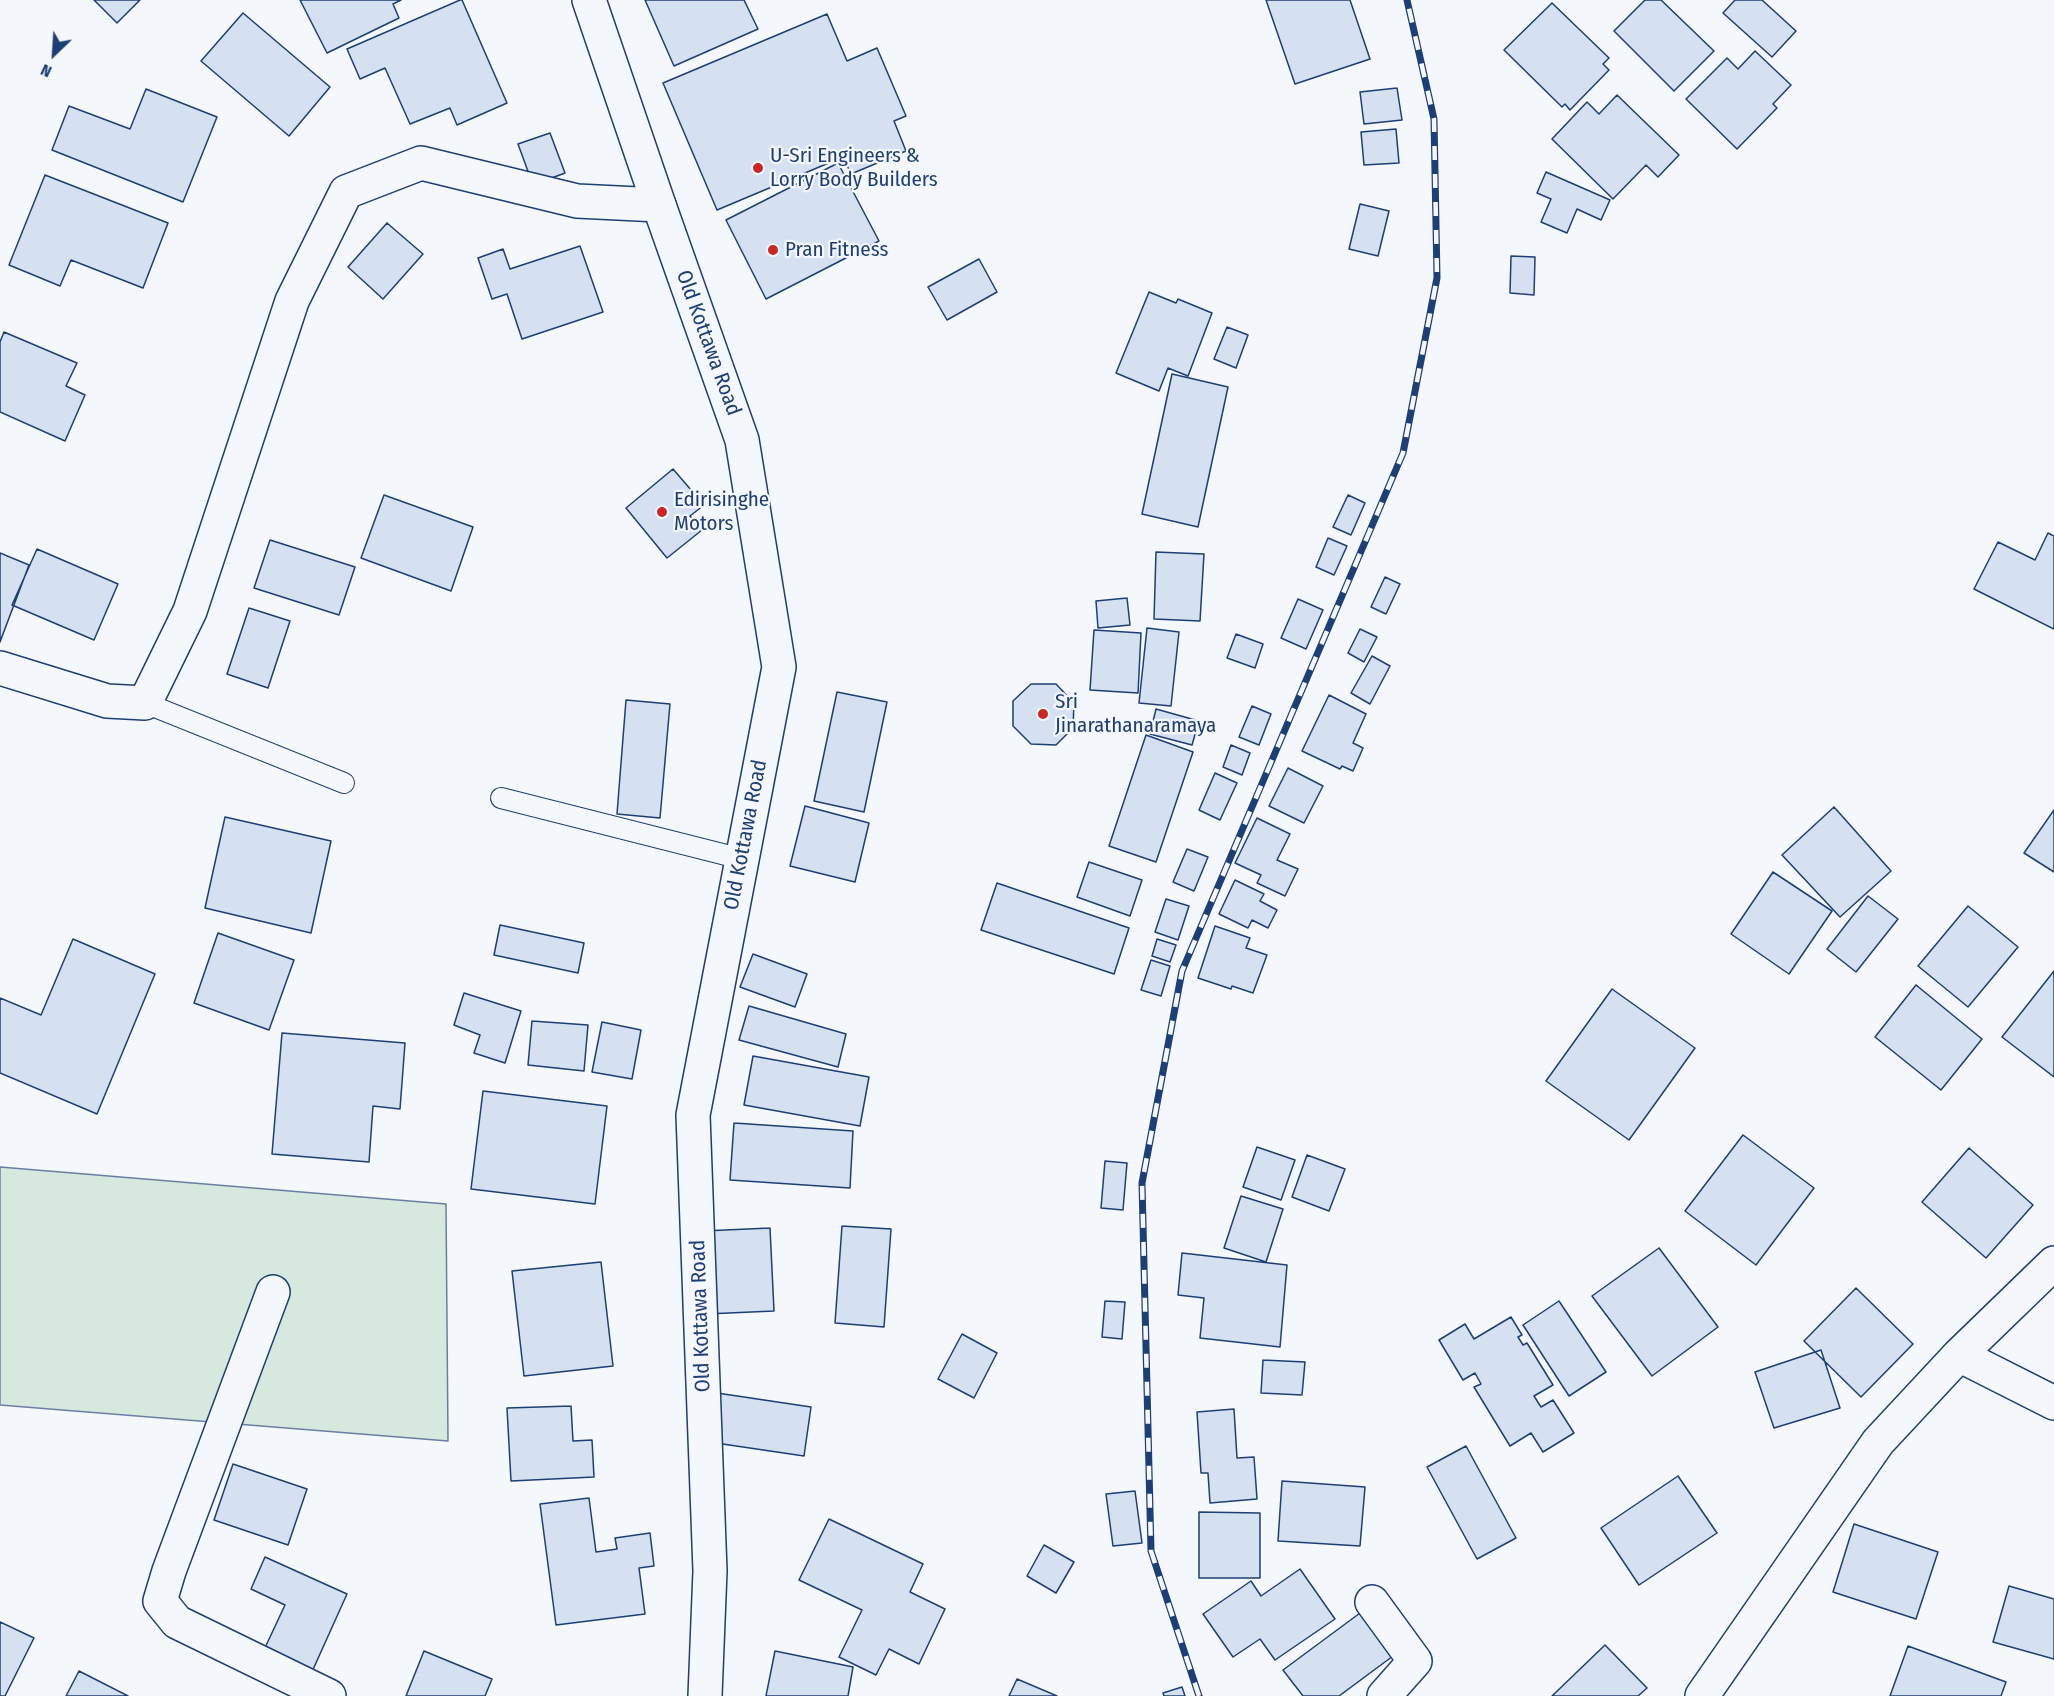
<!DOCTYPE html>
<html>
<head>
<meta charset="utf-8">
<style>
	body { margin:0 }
	#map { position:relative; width:2054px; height:1696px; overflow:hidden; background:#f4f7fb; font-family:"Fira Sans Condensed",sans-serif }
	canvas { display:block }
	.north { position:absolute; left:24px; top:24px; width:60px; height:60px; -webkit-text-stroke:4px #f4f7fb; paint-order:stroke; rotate:205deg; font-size:16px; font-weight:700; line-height:24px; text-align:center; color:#1d3f73 }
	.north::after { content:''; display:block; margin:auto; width:21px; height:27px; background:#1d3f73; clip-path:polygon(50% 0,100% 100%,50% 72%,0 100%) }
</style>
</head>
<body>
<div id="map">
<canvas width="2054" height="1696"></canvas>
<div class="north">N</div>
</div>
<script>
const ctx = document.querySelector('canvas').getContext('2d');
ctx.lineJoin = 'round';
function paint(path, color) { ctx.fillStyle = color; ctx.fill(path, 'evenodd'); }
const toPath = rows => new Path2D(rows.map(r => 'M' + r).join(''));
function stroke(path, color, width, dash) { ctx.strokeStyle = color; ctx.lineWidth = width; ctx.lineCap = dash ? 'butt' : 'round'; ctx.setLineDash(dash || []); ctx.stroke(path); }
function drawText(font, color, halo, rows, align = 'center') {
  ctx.font = font + ' "Fira Sans Condensed",sans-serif'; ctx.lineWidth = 4.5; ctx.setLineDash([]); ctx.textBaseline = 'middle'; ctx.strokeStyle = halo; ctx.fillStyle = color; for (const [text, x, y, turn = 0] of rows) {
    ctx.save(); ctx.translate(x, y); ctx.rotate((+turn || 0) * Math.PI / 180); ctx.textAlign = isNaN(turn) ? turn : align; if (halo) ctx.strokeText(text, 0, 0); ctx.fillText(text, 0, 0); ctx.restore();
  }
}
const green = toPath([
	[0,1167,446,1204,448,1441,0,1405,0,1167]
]);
paint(green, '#d7e8df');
stroke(green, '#687fa3', 1.5);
const building = toPath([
	[94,0,140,0,117,23,94,0],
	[300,0,401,0,393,4,399,18,327,53,300,0],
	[460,0,462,0,507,103,457,125,450,108,410,124,385,68,360,79,347,49,460,0],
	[645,0,744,0,758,29,674,66,645,0],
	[1266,0,1350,0,1370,59,1295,84,1266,0],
	[1645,0,1661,0,1714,51,1674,91,1614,31,1645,0],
	[1735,0,1762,0,1796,31,1772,57,1723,13,1735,0],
	[1552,3,1609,58,1603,64,1609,70,1570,110,1565,104,1562,107,1504,50,1552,3],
	[243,13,330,87,289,136,201,61,243,13],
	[827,14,847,61,877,48,906,116,894,121,906,151,851,174,843,157,717,210,663,83,827,14],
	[1755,51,1791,85,1773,104,1777,108,1737,149,1686,99,1727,58,1738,69,1755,51],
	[1397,88,1402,120,1364,124,1360,92,1397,88],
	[146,89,217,117,183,202,52,150,69,106,130,129,146,89],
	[1617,95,1679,155,1658,177,1646,165,1613,199,1552,139,1587,102,1599,114,1617,95],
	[1396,129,1399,163,1364,165,1361,132,1396,129],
	[550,133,565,173,533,185,518,144,550,133],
	[838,163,879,241,766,299,726,220,838,163],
	[1546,172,1610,200,1601,220,1577,209,1567,233,1541,222,1551,199,1537,193,1546,172],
	[45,175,168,223,143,288,71,260,60,286,9,265,45,175],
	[1360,204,1389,211,1378,256,1349,249,1360,204],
	[387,223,423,254,383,299,348,267,387,223],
	[580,246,603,312,522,339,507,294,492,299,478,258,503,249,510,269,580,246],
	[1511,256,1535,257,1534,295,1510,293,1511,256],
	[979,259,997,292,947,320,928,287,979,259],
	[1149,292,1176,303,1178,299,1212,313,1188,376,1168,368,1159,391,1116,373,1149,292],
	[1227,327,1248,335,1236,368,1214,359,1227,327],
	[4,332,77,363,66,386,85,395,65,441,0,412,0,342,4,332],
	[1172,374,1228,387,1198,527,1142,514,1172,374],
	[673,469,704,505,690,516,702,530,667,558,626,508,673,469],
	[384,495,473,527,451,591,361,558,384,495],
	[1348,495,1365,503,1351,535,1333,527,1348,495],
	[2048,533,2054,536,2054,629,1974,589,1998,542,2035,560,2048,533],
	[1328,538,1347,546,1334,575,1316,567,1328,538],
	[270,540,355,567,339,615,254,588,270,540],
	[37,549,118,584,94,640,12,605,37,549],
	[1156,552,1204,554,1200,621,1154,619,1156,552],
	[0,553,29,565,0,642,0,553],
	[1385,577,1400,584,1386,614,1371,607,1385,577],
	[1127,598,1130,625,1098,628,1096,601,1127,598],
	[1298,599,1323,610,1306,649,1281,638,1298,599],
	[249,608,290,621,268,688,227,674,249,608],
	[1147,628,1179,632,1171,706,1139,703,1147,628],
	[1360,629,1377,637,1364,662,1348,653,1360,629],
	[1094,630,1141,633,1138,693,1090,690,1094,630],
	[1236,634,1263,644,1255,668,1227,658,1236,634],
	[1372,656,1390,666,1370,704,1351,693,1372,656],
	[1031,684,1056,684,1074,703,1073,728,1056,745,1031,744,1013,726,1013,701,1031,684],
	[837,692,887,702,864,812,814,801,837,692],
	[1329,695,1366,714,1353,743,1363,748,1353,771,1342,766,1340,769,1302,751,1329,695],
	[626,700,670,704,660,818,617,814,626,700],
	[1252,706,1271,714,1259,745,1239,737,1252,706],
	[1156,709,1199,721,1192,745,1150,734,1156,709],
	[1146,735,1193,752,1156,862,1109,846,1146,735],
	[1231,745,1250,753,1242,775,1223,767,1231,745],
	[1288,768,1323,786,1304,823,1269,806,1288,768],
	[1215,773,1237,783,1220,820,1199,810,1215,773],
	[805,806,869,823,855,882,790,866,805,806],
	[1834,807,1891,871,1840,917,1782,855,1834,807],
	[2054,810,2054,872,2024,853,2054,810],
	[225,817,331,841,311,933,205,908,225,817],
	[1257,818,1290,834,1277,860,1298,869,1285,896,1257,883,1261,875,1235,863,1257,818],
	[1187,849,1208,857,1194,891,1173,882,1187,849],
	[1089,862,1142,880,1130,916,1077,897,1089,862],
	[1773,872,1832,911,1789,974,1731,934,1773,872],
	[1235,880,1264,894,1260,901,1277,910,1268,928,1252,920,1248,928,1219,914,1235,880],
	[997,883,1129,928,1114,974,981,930,997,883],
	[1868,896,1898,919,1856,972,1827,949,1868,896],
	[1166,899,1189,906,1178,940,1155,932,1166,899],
	[1968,906,2018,947,1968,1007,1918,966,1968,906],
	[500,925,584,943,578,973,494,955,500,925],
	[1215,926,1250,938,1246,948,1267,955,1253,993,1232,986,1231,989,1198,978,1215,926],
	[218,933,294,960,269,1030,194,1003,218,933],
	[73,939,155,974,97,1114,0,1073,0,998,41,1015,73,939],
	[1157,939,1176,945,1170,962,1152,956,1157,939],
	[753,954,807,974,795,1007,740,987,753,954],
	[1151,960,1170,966,1161,996,1141,990,1151,960],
	[2054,971,2054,1077,2002,1037,2054,971],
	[1916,985,1982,1039,1941,1090,1875,1037,1916,985],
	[1612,989,1695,1048,1629,1140,1546,1081,1612,989],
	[464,993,521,1011,505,1063,474,1053,480,1035,454,1025,464,993],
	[749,1006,846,1034,838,1067,739,1040,749,1006],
	[532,1021,588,1025,584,1071,528,1065,532,1021],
	[602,1022,641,1030,632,1079,592,1072,602,1022],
	[282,1033,405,1043,400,1109,373,1106,369,1162,272,1154,282,1033],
	[753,1056,869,1077,860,1126,744,1105,753,1056],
	[483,1091,607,1106,595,1204,471,1189,483,1091],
	[734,1123,853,1131,850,1188,730,1180,734,1123],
	[1743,1135,1814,1188,1756,1265,1685,1211,1743,1135],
	[1257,1147,1295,1160,1281,1200,1243,1187,1257,1147],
	[1969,1148,2033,1205,1986,1258,1922,1202,1969,1148],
	[1307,1155,1345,1169,1329,1211,1292,1197,1307,1155],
	[1105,1161,1127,1163,1123,1210,1101,1208,1105,1161],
	[1241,1196,1283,1209,1266,1262,1224,1248,1241,1196],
	[842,1226,891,1229,884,1327,835,1323,842,1226],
	[770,1228,774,1311,706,1314,703,1231,770,1228],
	[1659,1248,1718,1327,1652,1376,1592,1296,1659,1248],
	[1182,1253,1287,1265,1280,1347,1200,1338,1204,1298,1178,1295,1182,1253],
	[601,1262,613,1366,524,1376,512,1271,601,1262],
	[1856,1288,1913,1344,1861,1397,1804,1341,1856,1288],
	[1105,1301,1125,1302,1122,1339,1102,1337,1105,1301],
	[1559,1301,1606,1372,1569,1396,1523,1325,1559,1301],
	[1511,1317,1522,1335,1518,1337,1523,1345,1527,1343,1553,1385,1534,1396,1541,1407,1553,1400,1574,1433,1543,1452,1531,1433,1510,1446,1474,1387,1481,1384,1475,1373,1463,1380,1439,1340,1465,1324,1474,1339,1511,1317],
	[962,1334,997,1353,974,1398,938,1379,962,1334],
	[1821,1350,1840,1408,1774,1428,1755,1372,1821,1350],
	[1263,1360,1305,1362,1302,1395,1261,1393,1263,1360],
	[717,1393,811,1407,804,1456,709,1442,717,1393],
	[571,1406,573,1441,592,1440,594,1477,511,1481,507,1408,571,1406],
	[1234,1409,1237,1458,1254,1457,1257,1499,1210,1503,1208,1473,1201,1473,1197,1412,1234,1409],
	[1466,1446,1516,1538,1477,1559,1427,1467,1466,1446],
	[233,1464,307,1489,288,1545,214,1520,233,1464],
	[1678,1476,1717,1533,1639,1585,1601,1528,1678,1476],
	[1282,1481,1365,1487,1360,1546,1278,1541,1282,1481],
	[1135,1491,1142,1543,1113,1546,1106,1494,1135,1491],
	[589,1498,596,1552,617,1549,615,1538,650,1533,654,1566,639,1568,645,1614,556,1625,540,1504,589,1498],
	[1199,1512,1260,1513,1260,1578,1199,1578,1199,1512],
	[829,1519,923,1564,910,1592,945,1609,919,1664,889,1649,876,1675,839,1657,862,1610,799,1580,829,1519],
	[1854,1524,1938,1552,1916,1619,1833,1592,1854,1524],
	[1044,1545,1074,1562,1056,1593,1027,1576,1044,1545],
	[265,1557,347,1594,311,1674,263,1652,285,1605,251,1589,265,1557],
	[1300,1569,1335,1619,1275,1660,1260,1639,1233,1657,1203,1614,1251,1581,1261,1596,1300,1569],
	[2009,1586,2054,1599,2054,1659,1993,1642,2009,1586],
	[1360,1613,1393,1656,1339,1696,1303,1696,1283,1670,1360,1613],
	[0,1622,34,1638,5,1696,0,1696,0,1622],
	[1605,1645,1647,1688,1638,1696,1552,1696,1605,1645],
	[1908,1646,2006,1682,2001,1696,1890,1696,1908,1646],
	[424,1651,492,1679,485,1696,406,1696,424,1651],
	[775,1651,853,1667,848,1696,766,1696,775,1651],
	[79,1671,128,1696,66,1696,79,1671],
	[1017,1679,1057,1696,1009,1696,1017,1679],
	[1182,1687,1185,1696,1164,1696,1163,1693,1182,1687]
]);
paint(building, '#d5e0f0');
stroke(building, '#1d3f73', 1.5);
const service = toPath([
	[145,703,344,783],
	[501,798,742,859]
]);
const minor = toPath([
	[0,668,107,701,145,703,190,611,292,301,346,192,421,163,577,201,659,205],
	[273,1292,169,1571,160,1601,177,1622,329,1696],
	[1959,1355,2054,1403],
	[1372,1602,1415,1661,1384,1696],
	[1702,1696,1878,1442,1959,1355,2054,1263]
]);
const primary = toPath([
	[589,0,659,205,742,440,779,667,693,1115,710,1571,705,1696]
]);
stroke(service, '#1d3f73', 22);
stroke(minor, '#1d3f73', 36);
stroke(primary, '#1d3f73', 36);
stroke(service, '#f4f7fb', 20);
stroke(minor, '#f4f7fb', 33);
stroke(primary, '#f4f7fb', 33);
const rail = toPath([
	[1199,1696,1151,1551,1142,1183,1182,971,1403,453,1437,278,1434,119,1407,0]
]);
stroke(rail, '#1d3f73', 7);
stroke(rail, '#f4f7fb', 4.5, [14]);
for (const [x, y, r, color] of [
	[758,168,6,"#c62828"],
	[773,250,6,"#c62828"],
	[662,512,6,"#c62828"],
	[1043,714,6,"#c62828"]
]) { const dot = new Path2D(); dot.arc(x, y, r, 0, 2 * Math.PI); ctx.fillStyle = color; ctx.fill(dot); stroke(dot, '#f4f7fb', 2); }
drawText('21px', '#1d3f73', '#f4f7fb', [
	["U-Sri Engineers &",770,156],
	["Lorry Body Builders",770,180],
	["Pran Fitness",785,250],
	["Edirisinghe",674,500],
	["Motors",674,524],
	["Sri",1055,702],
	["Jinarathanaramaya",1055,726]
], 'left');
drawText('21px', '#1d3f73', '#f4f7fb', [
	["Old Kottawa Road",708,343,70],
	["Old Kottawa Road",746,835,-79],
	["Old Kottawa Road",701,1316,-92]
]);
</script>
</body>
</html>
